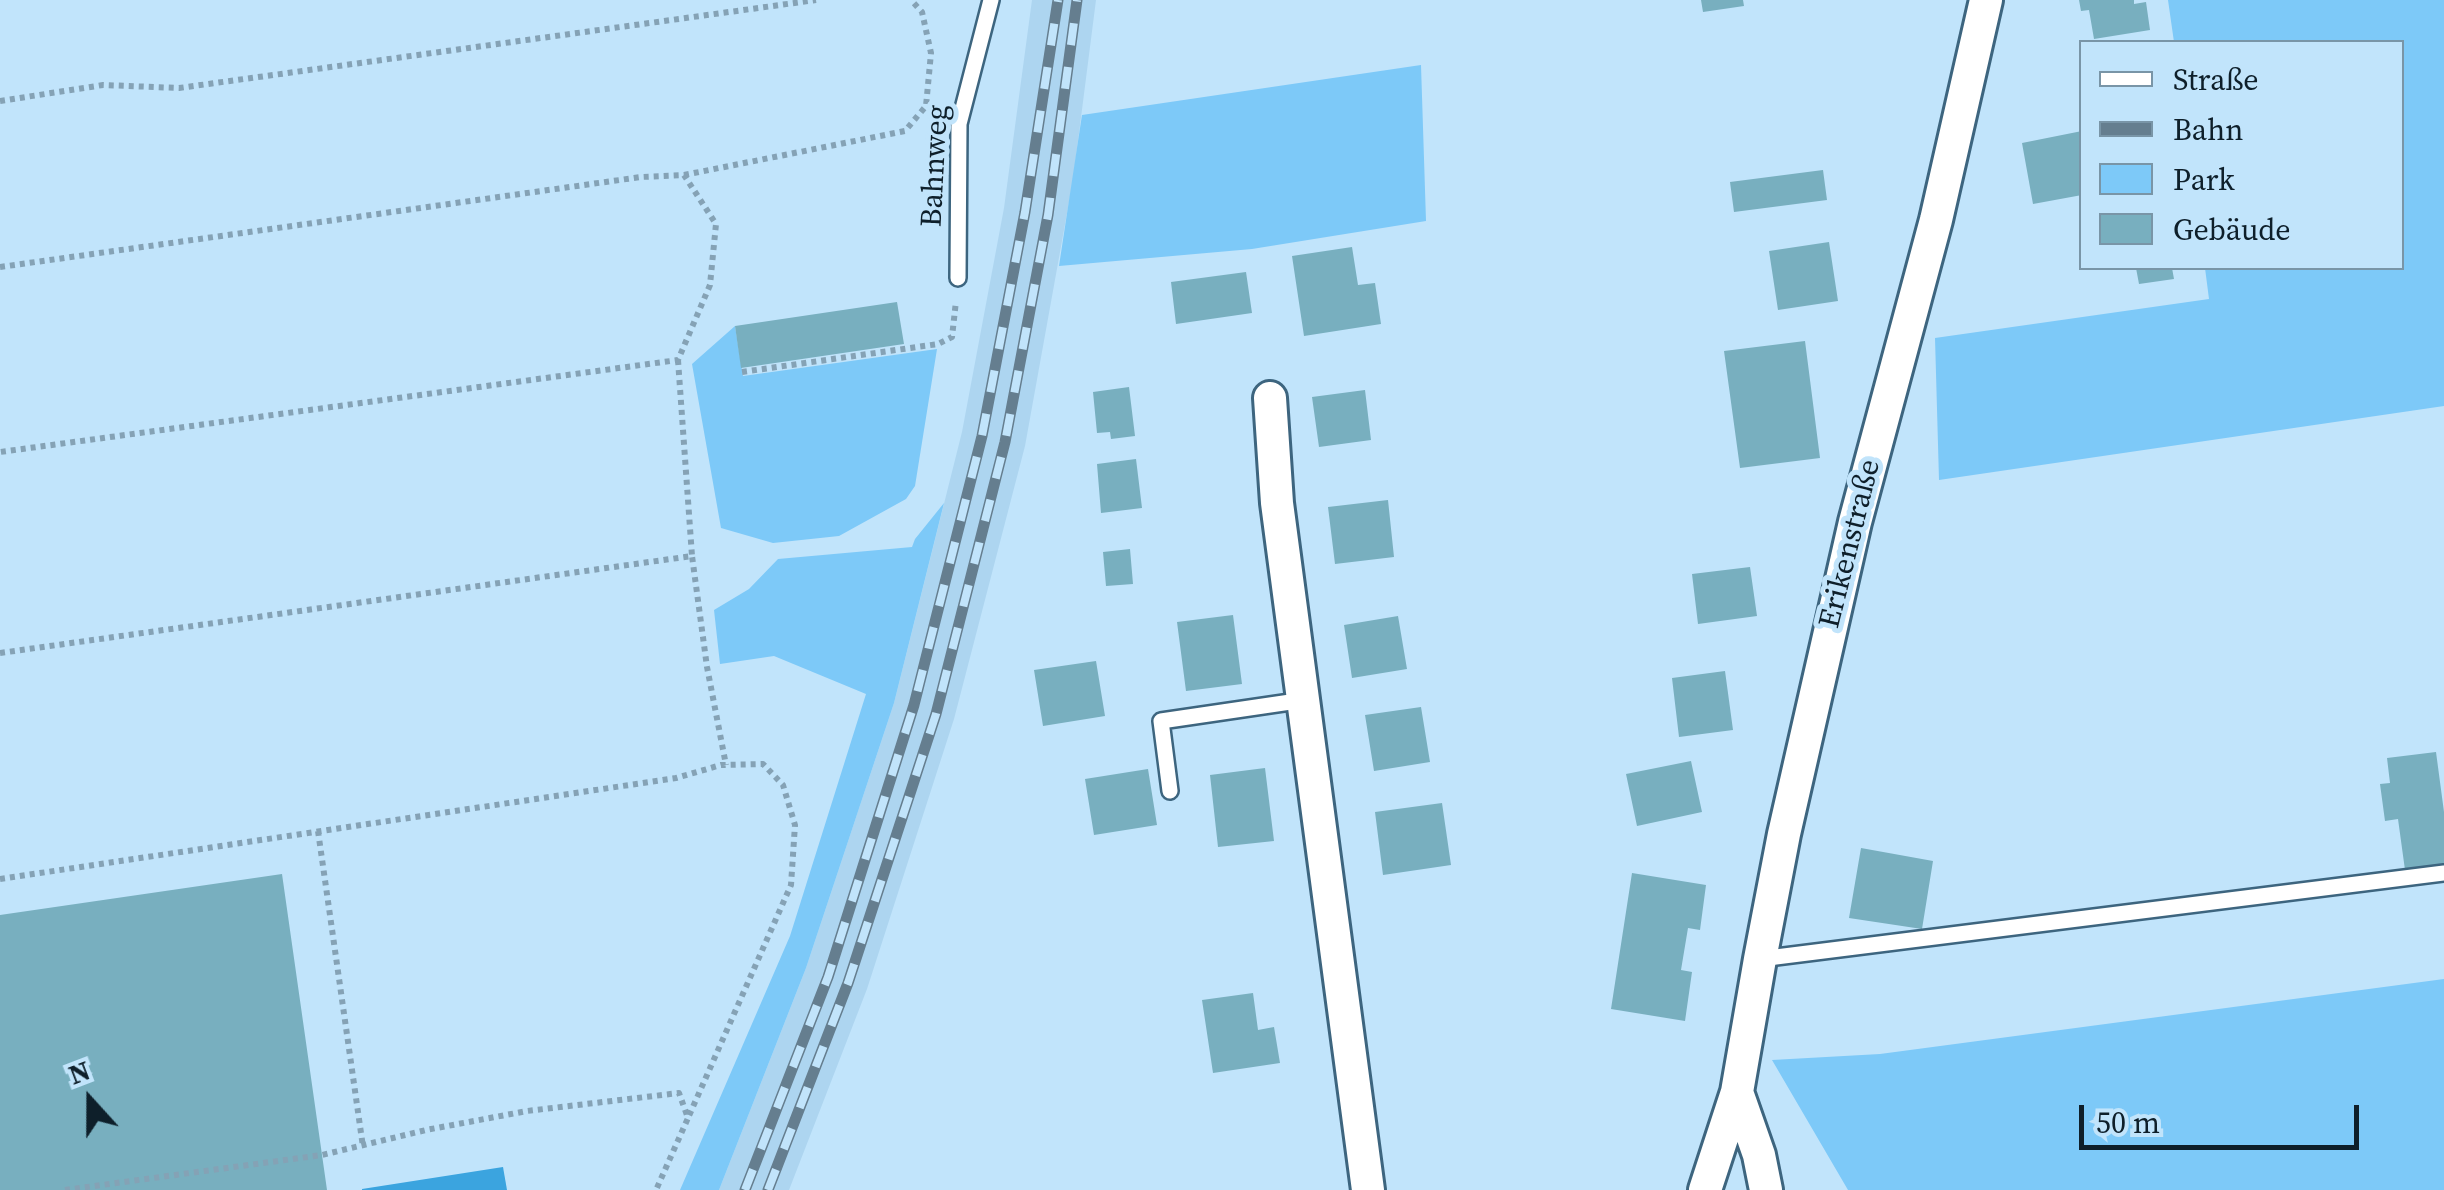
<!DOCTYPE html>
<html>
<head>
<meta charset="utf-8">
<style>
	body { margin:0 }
	#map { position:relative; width:2444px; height:1190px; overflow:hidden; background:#c1e4fb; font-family:"Source Serif 4",serif }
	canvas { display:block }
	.legend { position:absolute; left:2079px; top:40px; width:325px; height:230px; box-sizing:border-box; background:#c1e4fb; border:2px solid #7995a7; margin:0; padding:12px 18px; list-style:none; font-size:30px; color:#0e1f2a }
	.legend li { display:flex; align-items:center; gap:20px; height:50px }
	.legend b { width:50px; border:2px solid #7995a7 }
	.north { position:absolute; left:40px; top:1050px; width:100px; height:100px; -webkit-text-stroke:8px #c1e4fb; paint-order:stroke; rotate:339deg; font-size:28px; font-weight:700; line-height:40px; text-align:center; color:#0e1f2a }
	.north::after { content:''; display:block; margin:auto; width:35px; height:45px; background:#0e1f2a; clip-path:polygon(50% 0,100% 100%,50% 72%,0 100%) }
	.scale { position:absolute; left:2079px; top:1105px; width:280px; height:45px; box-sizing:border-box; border:5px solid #0e1f2a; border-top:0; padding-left:12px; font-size:30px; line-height:35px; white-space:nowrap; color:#0e1f2a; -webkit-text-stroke:8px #c1e4fb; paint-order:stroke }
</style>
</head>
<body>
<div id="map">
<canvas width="2444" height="1190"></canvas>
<ul class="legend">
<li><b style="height:12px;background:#fff"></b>Straße</li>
<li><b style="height:12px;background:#657e8f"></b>Bahn</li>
<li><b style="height:28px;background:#7dc9f8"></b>Park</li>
<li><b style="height:28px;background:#78afbf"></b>Gebäude</li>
</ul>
<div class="north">N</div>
<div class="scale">50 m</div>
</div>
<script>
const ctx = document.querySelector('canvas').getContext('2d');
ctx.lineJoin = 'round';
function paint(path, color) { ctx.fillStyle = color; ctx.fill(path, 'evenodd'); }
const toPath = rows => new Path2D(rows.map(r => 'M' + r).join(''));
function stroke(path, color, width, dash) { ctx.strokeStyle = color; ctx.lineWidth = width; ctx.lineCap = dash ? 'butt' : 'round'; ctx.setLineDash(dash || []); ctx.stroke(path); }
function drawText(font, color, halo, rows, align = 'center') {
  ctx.font = font + ' "Source Serif 4",serif'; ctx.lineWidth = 10; ctx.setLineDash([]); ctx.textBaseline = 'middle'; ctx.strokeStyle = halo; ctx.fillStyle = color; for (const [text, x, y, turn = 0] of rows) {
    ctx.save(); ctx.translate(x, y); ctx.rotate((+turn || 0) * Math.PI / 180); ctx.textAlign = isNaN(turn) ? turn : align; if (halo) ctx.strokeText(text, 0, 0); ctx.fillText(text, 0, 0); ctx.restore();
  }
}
paint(toPath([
	[1032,0,1096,0,1073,180,1025,446,954,719,867,989,789,1190,719,1190,806,968,894,703,962,432,1004,208]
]), '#add5f0');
paint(toPath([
	[2168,0,2444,0,2444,406,1939,480,1935,338,2209,299,2205,268,2402,268,2402,42,2174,42],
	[1421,65,1426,221,1252,249,1059,266,1082,115],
	[735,326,743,376,937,349,915,486,906,499,839,536,773,543,721,528,692,364],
	[944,503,894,703,806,968,719,1190,680,1190,790,936,866,694,774,656,720,664,714,610,749,589,778,559,912,547,915,539],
	[2444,979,2444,1190,1848,1190,1772,1060,1880,1054]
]), '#7dc9f8');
paint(toPath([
	[503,1167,507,1190,362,1190,362,1189]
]), '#3ba4df');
paint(toPath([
	[1701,0,1743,0,1744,6,1703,12],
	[2079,0,2134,0,2134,4,2146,2,2150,30,2094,39,2089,10,2081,11],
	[2082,131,2082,195,2033,204,2022,143],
	[1823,170,1827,200,1734,212,1730,182],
	[1829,242,1838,301,1778,310,1769,251],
	[1352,247,1358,285,1375,283,1381,324,1304,336,1292,256],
	[2136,268,2172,268,2174,279,2139,284],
	[1246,272,1252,313,1176,324,1171,282],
	[897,302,904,344,741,368,735,326],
	[1805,341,1820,458,1740,468,1724,351],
	[1129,387,1135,436,1111,439,1110,432,1097,433,1093,392],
	[1365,390,1371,440,1319,447,1312,397],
	[1136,459,1142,508,1101,513,1097,464],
	[1388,500,1394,557,1335,564,1328,507],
	[1130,549,1133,584,1106,586,1103,552],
	[1750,567,1757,616,1698,624,1692,574],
	[1233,615,1242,684,1186,691,1177,622],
	[1398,616,1407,669,1352,678,1344,625],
	[1096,661,1105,716,1043,726,1034,670],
	[1725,671,1733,730,1679,737,1672,678],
	[1421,707,1430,762,1374,771,1365,715],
	[2436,752,2444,812,2444,865,2405,870,2398,819,2385,821,2380,784,2390,783,2387,758],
	[1691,761,1702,812,1637,826,1626,774],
	[1265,768,1274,841,1218,847,1210,775],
	[1148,769,1157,825,1094,835,1085,779],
	[1442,803,1451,865,1383,875,1375,812],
	[1861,848,1933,861,1922,929,1849,918],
	[1632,873,1706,885,1700,930,1688,928,1681,970,1692,972,1685,1021,1611,1009],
	[282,874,327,1190,0,1190,0,915],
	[1253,993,1258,1030,1274,1027,1280,1063,1213,1073,1202,1000]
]), '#78afbf');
const lane = toPath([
	[958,278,959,124,991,0],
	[1170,791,1161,721,1304,700],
	[1760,959,2444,873]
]);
const street = toPath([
	[1270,398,1277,503,1368,1190],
	[1737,1092,1759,1155,1766,1190],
	[1705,1190,1737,1092,1760,959,1784,834,1855,522,1936,220,1986,0]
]);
stroke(lane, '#3d657f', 20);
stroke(street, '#3d657f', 38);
stroke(toPath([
	[0,101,103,85,179,88,816,0],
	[684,175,905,131,926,106,931,53,922,12,911,0],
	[0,267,641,177,684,175,716,224,710,285,678,360,0,452],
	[678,360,692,556],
	[742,372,938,344,952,337,956,301],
	[0,653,692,556,707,667,726,765],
	[318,831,363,1147],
	[0,879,676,778,721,765,763,764,783,785,795,825,791,885,688,1118],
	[65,1190,322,1155,426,1130,527,1111,679,1093,688,1118,656,1190]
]), '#85a2b5', 6, [5, 5]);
stroke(lane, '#fff', 15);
stroke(street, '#fff', 32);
const rail = toPath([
	[745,1190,828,977,914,705,982,436,1025,212,1058,0],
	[768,1190,848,983,936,714,1005,442,1048,215,1077,0]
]);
stroke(rail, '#657e8f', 11);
stroke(rail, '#c1e4fb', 8, [22]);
drawText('30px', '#0e1f2a', '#c1e4fb', [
	["Bahnweg",936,166,-87],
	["Erikenstraße",1851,544,-76]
]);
</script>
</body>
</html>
